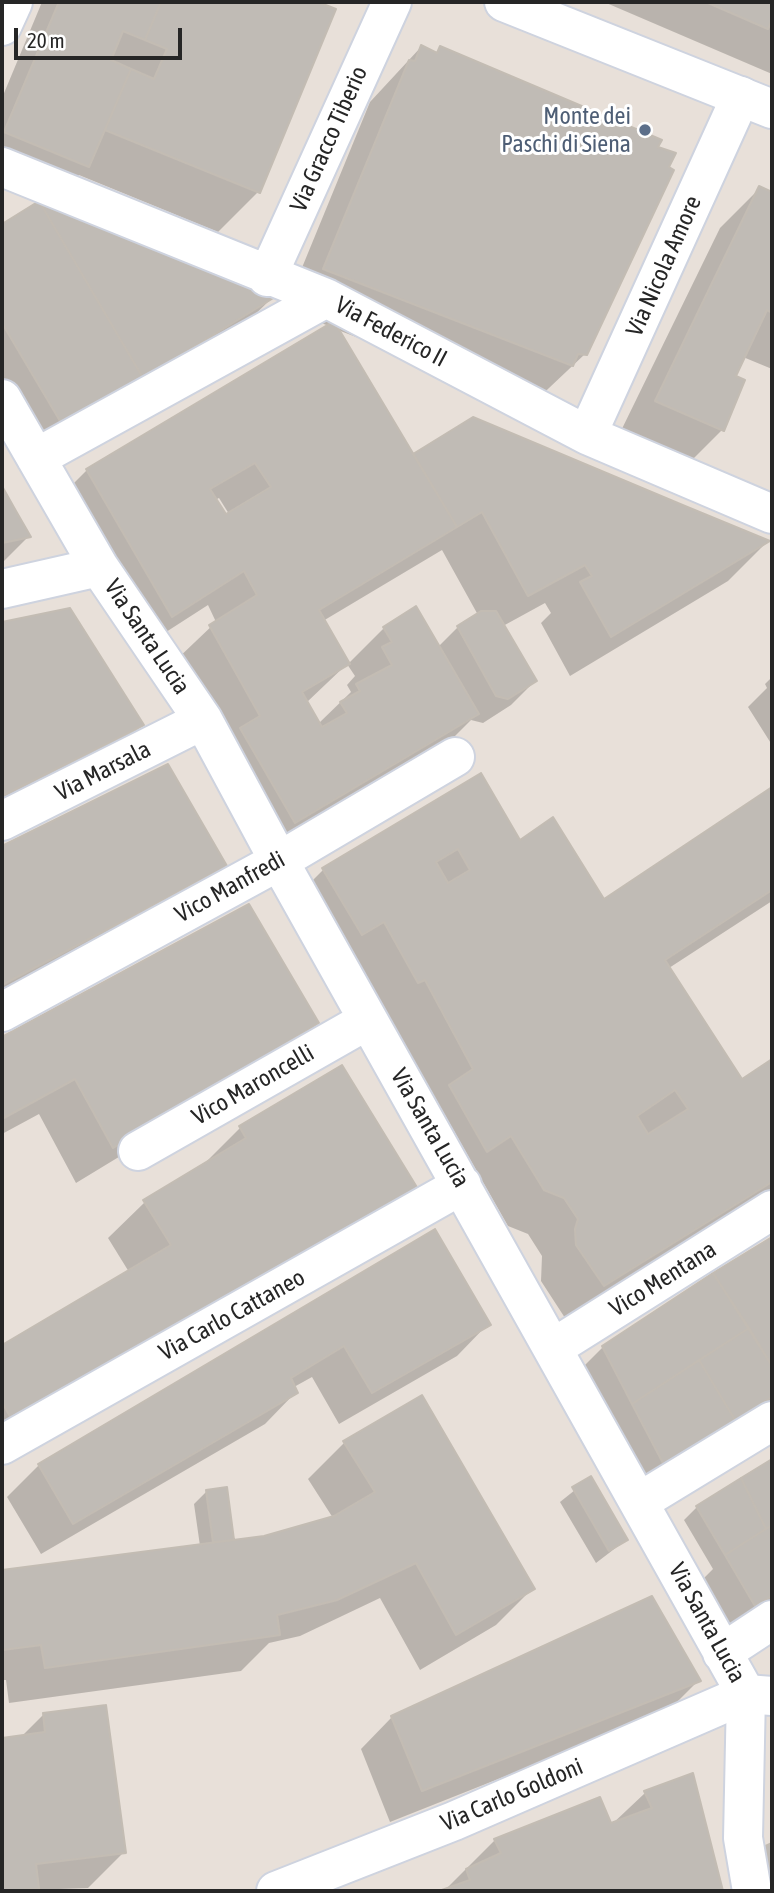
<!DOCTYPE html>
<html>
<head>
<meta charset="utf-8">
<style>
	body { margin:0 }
	#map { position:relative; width:774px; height:1893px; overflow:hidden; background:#e8e0d9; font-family:"Asap Condensed",sans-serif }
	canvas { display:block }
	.frame { position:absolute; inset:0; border:4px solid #262626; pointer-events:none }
	.scale { position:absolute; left:14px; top:28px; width:168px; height:32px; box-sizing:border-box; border:4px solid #262626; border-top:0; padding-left:9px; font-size:21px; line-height:24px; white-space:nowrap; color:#262626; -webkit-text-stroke:5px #fff; paint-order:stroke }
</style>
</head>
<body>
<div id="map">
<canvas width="774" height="1893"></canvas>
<div class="frame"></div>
<div class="scale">20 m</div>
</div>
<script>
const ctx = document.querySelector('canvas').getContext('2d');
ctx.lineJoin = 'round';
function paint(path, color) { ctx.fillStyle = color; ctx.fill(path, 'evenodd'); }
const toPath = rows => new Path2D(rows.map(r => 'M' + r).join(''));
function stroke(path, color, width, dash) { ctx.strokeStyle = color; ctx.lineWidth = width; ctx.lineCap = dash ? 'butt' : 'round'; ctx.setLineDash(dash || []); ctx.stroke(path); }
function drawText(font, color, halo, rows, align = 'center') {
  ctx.font = font + ' "Asap Condensed",sans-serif'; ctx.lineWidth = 6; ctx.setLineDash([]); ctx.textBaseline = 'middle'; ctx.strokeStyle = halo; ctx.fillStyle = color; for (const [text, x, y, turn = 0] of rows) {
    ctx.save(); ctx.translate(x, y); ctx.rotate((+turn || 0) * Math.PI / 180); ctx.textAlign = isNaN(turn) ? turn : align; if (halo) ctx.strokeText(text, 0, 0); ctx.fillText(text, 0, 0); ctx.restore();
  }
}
paint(toPath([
	[42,2,313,2,334,10,258,192,218,232,79,175,56,198,2,175,2,98],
	[604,2,772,2,772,74],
	[421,47,435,54,441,48,585,354,531,405,338,330,413,456,767,542,728,581,570,676,541,623,551,613,545,603,503,626,535,681,511,705,483,723,471,720,441,750,258,858,205,766,222,749,174,662,216,622,208,605,135,652,51,506,87,470,329,326,285,309,370,102],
	[219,498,229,514,226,516,215,500],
	[442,550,478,615,458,627,438,647,384,628,348,664,323,621],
	[347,664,355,676,347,685,351,692,318,724,306,703],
	[760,188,772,193,772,369,743,357,734,377,722,430,682,470,616,441,720,228],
	[39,203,272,298,241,328,31,457,2,408,2,225],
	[2,490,28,537,2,563],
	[69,610,142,725,106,761,2,813,2,624],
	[772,677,772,745,748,707,767,688,765,684],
	[167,766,225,866,189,902,2,1001,2,848],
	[480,775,519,843,604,902,772,790,772,901,669,968,742,1081,772,1061,772,1194,567,1321,541,1281,542,1256,528,1234,508,1226,388,1015,381,1018,287,906,323,870],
	[248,906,316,1023,280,1059,76,1183,39,1114,2,1134,2,1039],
	[341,1067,2,1440,2,1348,129,1272,108,1238,145,1202,204,1164,240,1128],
	[434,1231,488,1324,457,1356,339,1424,312,1377,294,1387,296,1392,265,1424,41,1554,7,1497,39,1465],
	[772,1239,772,1407,639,1488,571,1379,603,1347],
	[344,1443,532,1589,496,1625,420,1670,380,1598,300,1636,269,1643,241,1671,9,1703,6,1680,2,1680,2,1571,200,1546,194,1504,207,1491,233,1542,265,1538,333,1518,308,1479],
	[772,1460,772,1603,730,1629,702,1580,713,1569,684,1520,697,1507],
	[590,1478,626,1540,596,1563,560,1502],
	[698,1681,667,1712,390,1822,361,1749,392,1717],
	[44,1714,124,1852,88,1888,2,1891,2,1740,21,1737],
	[692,1775,721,1891,444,1891,495,1840,610,1826,645,1793]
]), '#0003');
const building = toPath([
	[59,2,161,2,145,40,123,31,111,60,131,69,89,167,4,132,59,2],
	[161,2,318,2,336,9,260,193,105,130,131,69,154,79,167,49,145,40,161,2],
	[706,2,772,2,772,20,768,29,706,2],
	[421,45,437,53,440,46,662,140,658,147,676,153,669,167,674,170,587,355,578,354,573,366,323,269,409,60,415,61,421,45],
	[759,186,772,192,772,313,767,310,736,376,745,380,724,431,655,401,759,186],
	[39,201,275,297,143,378,39,201],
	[39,201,143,378,63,426,2,323,2,224,39,201],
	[334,321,457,527,319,610,350,664,302,692,322,727,347,713,340,702,360,691,356,684,392,665,382,647,392,642,383,627,416,606,479,714,295,823,240,728,260,716,209,625,257,595,244,571,172,617,86,469,334,321],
	[255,463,271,487,226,514,210,489,255,463],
	[473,417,685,506,770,541,611,637,580,582,592,576,585,565,528,596,482,512,457,527,413,454,473,417],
	[2,486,16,511,31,537,2,543,2,486],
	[70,608,144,725,2,796,2,622,70,608],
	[481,611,496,611,537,681,508,699,496,696,457,626,481,611],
	[168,764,227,866,2,985,2,846,168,764],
	[481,773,520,840,553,817,604,899,772,787,772,890,665,960,742,1079,772,1059,772,1182,604,1286,576,1245,575,1229,578,1219,564,1198,544,1190,511,1136,487,1152,449,1085,473,1069,425,980,418,983,384,922,362,935,322,868,481,773],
	[458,849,470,870,448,883,436,862,458,849],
	[675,1090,688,1109,648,1134,637,1116,675,1090],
	[249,904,319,1023,113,1148,75,1079,2,1119,2,1037,249,904],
	[342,1065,418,1189,12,1420,2,1402,2,1345,171,1245,143,1200,246,1138,239,1126,342,1065],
	[435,1229,491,1325,372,1393,344,1346,291,1378,298,1393,73,1524,38,1464,435,1229],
	[772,1237,772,1366,713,1273,772,1237],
	[713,1273,749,1328,632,1404,602,1346,713,1273],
	[749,1328,772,1366,772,1397,735,1420,699,1360,749,1328],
	[699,1360,735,1420,664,1465,632,1404,699,1360],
	[422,1395,535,1589,456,1635,416,1563,337,1600,277,1615,280,1635,45,1668,41,1645,2,1650,2,1570,264,1536,334,1516,375,1492,343,1441,422,1395],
	[772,1459,772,1525,766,1529,741,1478,772,1459],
	[591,1476,628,1540,609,1551,572,1487,591,1476],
	[741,1478,766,1529,725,1555,696,1506,741,1478],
	[227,1487,234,1540,213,1542,206,1490,227,1487],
	[772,1525,772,1596,755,1606,725,1555,772,1525],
	[652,1596,701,1681,422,1791,391,1716,652,1596],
	[106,1705,126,1853,36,1864,39,1889,2,1891,2,1738,45,1732,43,1713,106,1705],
	[693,1773,723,1891,439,1891,470,1880,466,1869,501,1853,494,1839,600,1797,611,1823,652,1808,644,1791,693,1773],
	[772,1843,772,1890,761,1848,772,1843]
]);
paint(building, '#c0bbb5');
stroke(building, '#c3bcb3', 2);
const minor = toPath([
	[2,26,13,2],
	[2,167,326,298,587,435,772,514],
	[267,277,392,2],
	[2,399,99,567,203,720,279,861,746,1694,743,1838,752,1891],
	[587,435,741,96],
	[36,458,326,298],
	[2,589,99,567],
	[2,821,203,720],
	[2,1012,279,861,455,757],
	[138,1151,368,1020],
	[553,1348,772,1210],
	[2,1445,462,1185],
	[639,1502,772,1421],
	[722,1653,772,1620]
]);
const tertiary = toPath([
	[504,2,772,109],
	[276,1891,454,1821,746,1694,772,1696]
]);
stroke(minor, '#ced3df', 42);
stroke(tertiary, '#ced3df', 42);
stroke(minor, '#fff', 38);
stroke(tertiary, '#fff', 38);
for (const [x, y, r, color] of [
	[645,130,7,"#5c6f8a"]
]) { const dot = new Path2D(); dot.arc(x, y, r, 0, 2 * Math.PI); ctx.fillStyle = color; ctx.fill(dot); stroke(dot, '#fff', 2.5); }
drawText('24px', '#4e5e75', '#fff', [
	["Monte dei",631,116],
	["Paschi di Siena",631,144]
], 'right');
drawText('24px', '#262626', '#fff', [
	["Via Gracco Tiberio",329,139,-66],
	["Via Nicola Amore",664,266,-66],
	["Via Federico II",391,332,28],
	["Via Santa Lucia",147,637,56],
	["Via Marsala",103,771,-27],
	["Vico Manfredi",230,887,-29],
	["Vico Maroncelli",253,1085,-30],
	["Via Santa Lucia",430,1128,60],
	["Vico Mentana",663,1279,-32],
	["Via Carlo Cattaneo",232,1315,-29],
	["Via Santa Lucia",707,1623,61],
	["Via Carlo Goldoni",512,1795,-23]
]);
</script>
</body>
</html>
